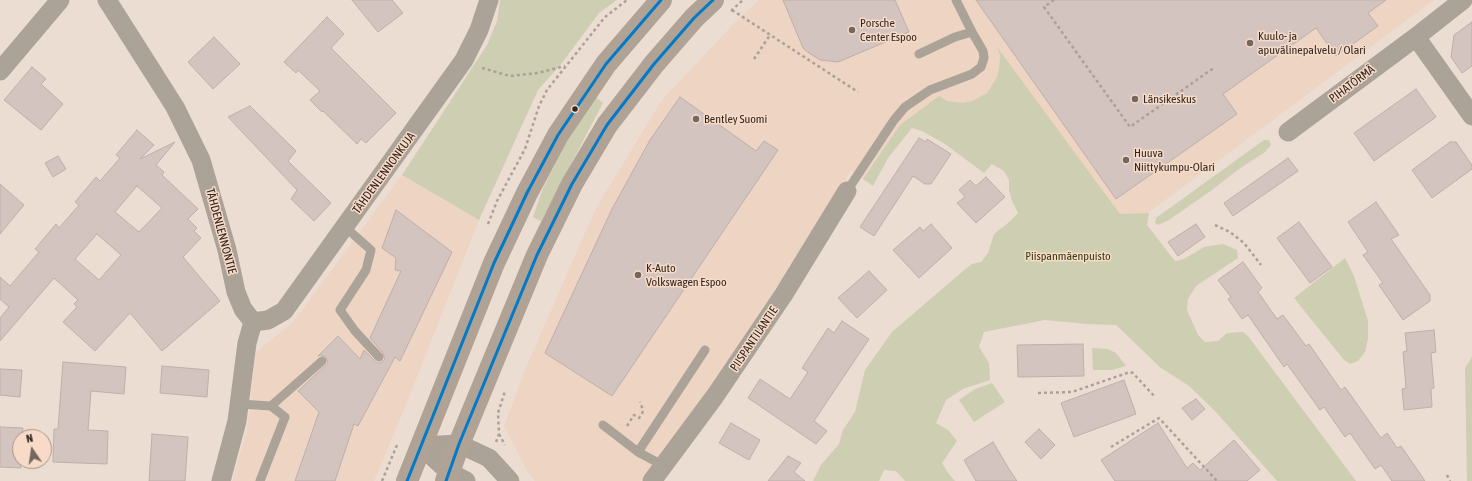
<!DOCTYPE html>
<html>
<head>
<meta charset="utf-8">
<style>
	body { margin:0 }
	#map { position:relative; width:1472px; height:481px; overflow:hidden; background:#ecddd2; font-family:"Asap Condensed",sans-serif }
	canvas { display:block }
	.north { position:absolute; left:12px; top:429px; width:40px; height:40px; box-sizing:border-box; background:#f7dbc8; border:1px solid #a89385; border-radius:50%; rotate:347deg; font-size:11px; font-weight:700; line-height:16px; text-align:center; color:#322720 }
	.north::after { content:''; display:block; margin:auto; width:14px; height:18px; background:#73675e; clip-path:polygon(50% 0,100% 100%,50% 72%,0 100%) }
</style>
</head>
<body>
<div id="map">
<canvas width="1472" height="481"></canvas>
<div class="north">N</div>
</div>
<script>
const ctx = document.querySelector('canvas').getContext('2d');
ctx.lineJoin = 'round';
function paint(path, color) { ctx.fillStyle = color; ctx.fill(path, 'evenodd'); }
const toPath = rows => new Path2D(rows.map(r => 'M' + r).join(''));
function stroke(path, color, width, dash) { ctx.strokeStyle = color; ctx.lineWidth = width; ctx.lineCap = dash ? 'butt' : 'round'; ctx.setLineDash(dash || []); ctx.stroke(path); }
function drawText(font, color, halo, rows, align = 'center') {
  ctx.font = font + ' "Asap Condensed",sans-serif'; ctx.lineWidth = 3; ctx.setLineDash([]); ctx.textBaseline = 'middle'; ctx.strokeStyle = halo; ctx.fillStyle = color; for (const [text, x, y, turn = 0] of rows) {
    ctx.save(); ctx.translate(x, y); ctx.rotate((+turn || 0) * Math.PI / 180); ctx.textAlign = isNaN(turn) ? turn : align; if (halo) ctx.strokeText(text, 0, 0); ctx.fillText(text, 0, 0); ctx.restore();
  }
}
paint(toPath([
	[759,0,1434,0,1129,227,997,48,1000,56,999,68,997,77,987,93,972,101,963,103,947,101,900,125,863,179,851,171,785,275,669,446,640,481,535,481,529,474,504,426,527,365,596,208,662,100,741,16],
	[402,175,479,220,406,405,374,481,232,481,247,430,256,352,293,322]
]), '#eed4c2');
paint(toPath([
	[500,0,617,0,599,13,562,63,538,90,479,220,402,175,487,45,497,21],
	[997,47,1120,214,1149,213,1147,225,1175,261,1184,259,1204,247,1223,244,1237,250,1238,258,1196,286,1188,299,1187,310,1198,335,1205,342,1218,341,1227,333,1243,332,1248,336,1356,481,1277,481,1215,411,1189,386,1161,368,1116,325,1087,324,1045,320,984,332,979,347,989,363,990,380,963,389,946,400,936,423,948,430,957,441,942,463,948,473,955,481,905,481,896,471,884,470,879,481,813,481,821,465,839,444,843,430,855,412,865,370,892,332,963,271,972,264,981,262,988,253,994,234,1008,223,1018,213,1012,201,1009,190,1009,180,1004,171,992,164,984,173,945,144,922,131,912,128,888,158,873,186,863,179,900,125,939,96,947,101,963,103,972,101,987,93,997,77,999,68,1000,56],
	[596,97,603,103,541,221,533,217,543,188,565,145],
	[1264,140,1269,140,1271,145,1265,152,1239,169,1212,190,1169,220,1158,225,1155,223,1156,218],
	[1345,258,1354,276,1368,321,1368,339,1365,352,1358,361,1350,364,1344,360,1294,298],
	[1092,348,1108,349,1116,353,1126,366,1112,370,1093,370],
	[1472,357,1472,481,1467,481,1465,368],
	[992,383,1005,402,974,422,959,400,975,389]
]), '#ceceb2');
const building = toPath([
	[352,0,392,0,403,13,378,32,352,0],
	[783,0,895,0,909,32,838,62,820,60,806,51,803,48,783,0],
	[976,0,1386,0,1368,13,1378,26,1336,56,1316,28,1223,94,1237,114,1116,199,976,0],
	[327,17,344,34,331,48,396,113,366,143,361,139,357,144,323,111,322,112,310,100,320,91,298,70,296,73,284,62,327,17],
	[1472,22,1472,66,1462,73,1451,57,1454,35,1472,22],
	[214,37,240,64,213,89,188,62,214,37],
	[32,67,46,79,41,84,63,104,41,130,4,100,32,67],
	[1416,89,1436,117,1374,161,1354,133,1416,89],
	[680,97,756,151,764,141,778,150,612,396,545,353,612,209,650,140,680,97],
	[250,106,296,151,288,161,331,203,314,221,291,199,297,190,228,117,250,106],
	[137,130,154,145,140,159,175,142,156,165,164,172,162,175,198,209,188,219,197,228,194,231,201,238,183,257,220,301,162,351,130,313,95,351,63,322,77,307,74,304,78,300,54,278,0,341,0,318,9,307,0,299,0,277,10,286,39,252,35,249,56,224,59,228,79,205,75,202,96,177,100,181,120,158,116,155,137,130],
	[137,186,162,208,139,232,115,212,137,186],
	[97,234,121,255,99,280,75,259,97,234],
	[919,138,926,142,927,139,951,154,931,184,925,184,913,176,874,236,860,227,919,138],
	[1450,142,1456,142,1472,165,1472,169,1432,198,1412,170,1450,142],
	[58,156,66,169,53,177,45,163,58,156],
	[1288,158,1298,171,1233,216,1224,203,1288,158],
	[986,177,1005,197,976,223,957,203,965,197,959,190,970,180,976,186,986,177],
	[0,184,24,205,0,234,0,184],
	[1376,202,1399,235,1391,239,1430,295,1430,301,1403,320,1379,285,1383,283,1363,255,1368,252,1348,222,1376,202],
	[396,210,452,252,400,361,395,357,358,426,354,424,335,481,295,481,319,412,298,391,328,363,326,357,321,355,318,356,338,336,360,359,364,350,377,363,381,363,385,359,383,353,370,338,401,271,395,270,396,258,382,248,396,210],
	[1299,222,1332,267,1310,283,1277,238,1299,222],
	[931,224,952,248,919,278,893,250,920,227,923,231,931,224],
	[1196,224,1205,237,1178,256,1168,242,1196,224],
	[1243,262,1262,288,1258,292,1277,319,1283,315,1306,346,1309,344,1341,390,1345,387,1381,438,1387,433,1397,448,1401,446,1425,481,1392,481,1381,465,1375,469,1350,433,1345,437,1324,407,1320,410,1287,364,1284,367,1248,315,1242,319,1228,299,1231,297,1218,280,1243,262],
	[869,271,887,290,857,318,838,298,869,271],
	[842,321,869,339,814,421,827,431,816,444,748,398,760,379,790,399,808,372,802,368,828,328,834,333,842,321],
	[1434,330,1436,352,1431,353,1434,388,1431,389,1432,407,1404,410,1402,389,1406,388,1403,352,1407,351,1405,333,1434,330],
	[1083,344,1084,376,1018,377,1017,345,1083,344],
	[63,362,126,367,124,394,91,391,88,430,108,431,107,464,53,462,54,429,58,429,63,362],
	[162,366,209,370,207,397,160,393,162,366],
	[0,369,22,370,20,397,0,395,0,369],
	[1124,380,1136,414,1074,437,1061,403,1124,380],
	[1196,399,1205,409,1192,420,1182,408,1196,399],
	[731,423,760,440,749,460,719,443,731,423],
	[1158,423,1187,468,1193,463,1200,470,1234,440,1260,470,1247,481,1115,481,1101,460,1158,423],
	[0,427,23,428,22,437,20,437,21,468,0,467,0,427],
	[1039,429,1055,445,1041,459,1025,442,1039,429],
	[152,434,188,437,185,481,149,481,152,434],
	[993,442,1009,469,1017,481,976,481,964,460,993,442],
	[788,456,801,463,794,472,805,481,768,481,788,456]
]);
paint(building, '#d4c4bf');
stroke(building, '#bdafaa', 1);
stroke(toPath([
	[1054,0,1044,7,1130,127,1215,67],
	[732,10,858,92],
	[731,11,743,0],
	[754,59,770,35],
	[482,68,510,76,538,73,565,66],
	[488,224,497,201,525,149,539,106,547,90,605,17,627,0],
	[1215,225,1230,232,1244,243,1261,265],
	[1038,393,1072,392,1130,372,1133,373,1155,397],
	[627,426,634,415,639,418,642,414,643,410,640,402],
	[499,434,505,445],
	[496,442,499,434,498,413,505,391],
	[1111,447,1159,418,1217,481],
	[1447,475,1450,481],
	[382,481,397,445]
]), '#aaa298', 2.5, [3, 3]);
stroke(toPath([
	[919,54,955,37,972,32],
	[847,191,894,120,905,107,930,90,972,74,981,67,984,58,983,51,972,32,956,0],
	[345,227,371,250,366,270,340,310,355,331,379,357],
	[240,404,271,406,285,417,260,481],
	[271,406,322,361],
	[603,425,638,452,664,466],
	[638,452,705,350]
]), '#aca398', 9);
stroke(toPath([
	[107,0,175,107,201,160,227,250,236,292,243,309,253,322,247,343,237,421,221,481],
	[1416,37,1472,116],
	[0,71,60,0],
	[1288,132,1416,37,1463,0],
	[253,322,268,320,284,311,464,60,479,30,489,0],
	[421,446,459,444,489,458,510,481],
	[421,446,449,472,466,481],
	[652,481,715,396,784,294,847,191]
]), '#aca398', 19);
stroke(toPath([
	[407,481,494,263,527,193,558,135,606,64,661,0],
	[446,481,459,444,537,255,572,184,607,125,654,64,694,18,713,0]
]), '#b0a294', 22);
stroke(toPath([
	[407,481,494,263,527,193,558,135,606,64,661,0],
	[446,481,459,444,537,255,572,184,607,125,654,64,694,18,713,0]
]), '#007ac9', 3);
for (const [x, y, r, color] of [
	[852,30,4,"#73675e"],
	[1250,43,4,"#73675e"],
	[1135,99,4,"#73675e"],
	[575,109,3.5,"#322720"],
	[696,119,4,"#73675e"],
	[1126,160,4,"#73675e"],
	[638,275,4,"#73675e"]
]) { const dot = new Path2D(); dot.arc(x, y, r, 0, 2 * Math.PI); ctx.fillStyle = color; ctx.fill(dot); stroke(dot, '#f7dbc8', 1.5); }
drawText('12px', '#322720', '#f7dbc8', [
	["Porsche",860,23],
	["Center Espoo",860,37],
	["Kuulo- ja",1258,36],
	["apuvälinepalvelu / Olari",1258,50],
	["Länsikeskus",1143,99],
	["Bentley Suomi",704,119],
	["Huuva",1134,153],
	["Niittykumpu-Olari",1134,167],
	["K-Auto",646,268],
	["Volkswagen Espoo",646,282]
], 'left');
drawText('12px', '#322720', '#f7dbc8', [
	["PIHATÖRMÄ",1352,84,-37],
	["TÄHDENLENNONKUJA",384,173,-54],
	["TÄHDENLENNONTIE",221,231,75],
	["PIISPANTILANTIE",754,339,-56]
]);
drawText('12px', '#333e0c', '#f7dbc8', [
	["Piispanmäenpuisto",1068,256]
]);
</script>
</body>
</html>
